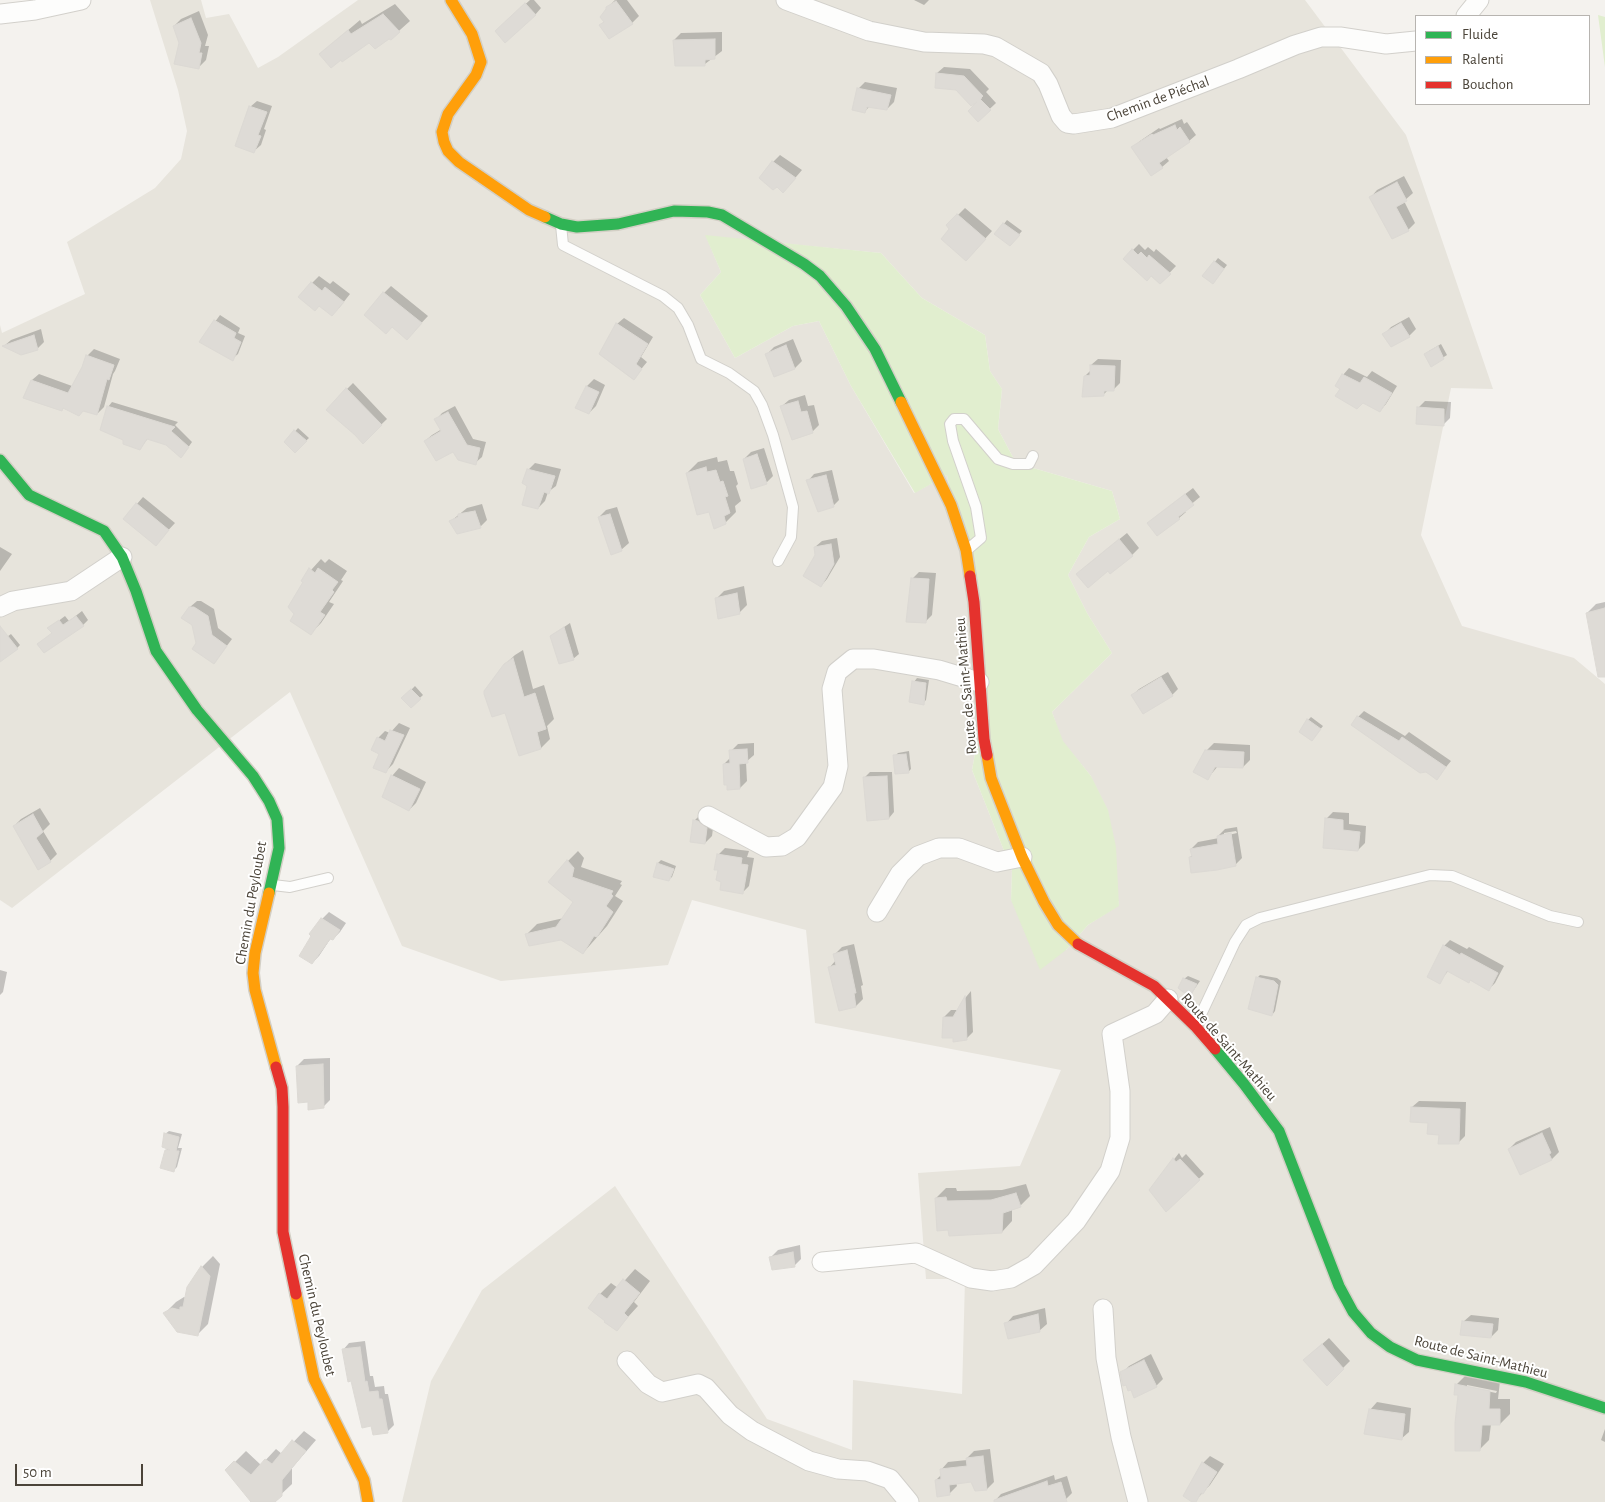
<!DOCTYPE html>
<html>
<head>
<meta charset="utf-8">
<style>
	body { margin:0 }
	#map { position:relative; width:1605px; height:1502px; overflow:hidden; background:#f4f2ee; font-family:"Alegreya Sans",sans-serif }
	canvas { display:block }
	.legend { position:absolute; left:1415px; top:15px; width:175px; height:90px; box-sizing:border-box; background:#fff; border:1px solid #b7b4b0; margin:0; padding:6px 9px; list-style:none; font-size:15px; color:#4b4439 }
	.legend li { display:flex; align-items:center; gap:10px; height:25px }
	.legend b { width:25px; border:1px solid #b7b4b0 }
	.scale { position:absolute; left:15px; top:1464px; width:128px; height:22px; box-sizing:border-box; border:2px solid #4b4439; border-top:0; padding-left:6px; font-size:15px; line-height:18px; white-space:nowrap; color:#4b4439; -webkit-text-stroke:4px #fff; paint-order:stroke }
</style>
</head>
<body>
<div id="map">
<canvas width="1605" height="1502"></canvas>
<ul class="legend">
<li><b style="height:6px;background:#30b455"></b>Fluide</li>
<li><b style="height:6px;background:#ff9f0a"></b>Ralenti</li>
<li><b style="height:6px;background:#e5322d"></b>Bouchon</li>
</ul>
<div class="scale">50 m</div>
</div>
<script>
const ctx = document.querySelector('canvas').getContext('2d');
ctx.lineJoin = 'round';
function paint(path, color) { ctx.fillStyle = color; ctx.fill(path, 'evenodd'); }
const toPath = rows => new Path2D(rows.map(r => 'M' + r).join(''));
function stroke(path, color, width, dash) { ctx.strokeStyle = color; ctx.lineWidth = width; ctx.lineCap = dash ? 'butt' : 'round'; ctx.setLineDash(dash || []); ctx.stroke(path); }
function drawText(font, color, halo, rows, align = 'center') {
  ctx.font = font + ' "Alegreya Sans",sans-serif'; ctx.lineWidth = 4; ctx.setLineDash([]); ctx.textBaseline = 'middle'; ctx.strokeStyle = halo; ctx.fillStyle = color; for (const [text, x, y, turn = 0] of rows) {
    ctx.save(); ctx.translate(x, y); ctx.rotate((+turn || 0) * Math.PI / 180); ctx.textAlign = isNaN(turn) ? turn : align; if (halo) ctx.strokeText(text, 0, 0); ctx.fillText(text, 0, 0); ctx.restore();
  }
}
paint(toPath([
	[150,0,201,0,206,18,229,14,258,68,278,57,358,0,1305,0,1406,135,1493,389,1451,388,1421,535,1462,626,1574,658,1605,684,1605,1502,402,1502,431,1381,482,1290,615,1186,767,1419,852,1450,853,1380,962,1394,965,1279,926,1279,918,1173,1020,1166,1061,1070,815,1023,806,930,692,900,668,965,501,981,402,946,290,692,12,908,0,900,0,325,2,333,85,294,67,242,155,188,181,159,187,131,178,90],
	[706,236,881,253,922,298,985,335,990,371,1002,389,998,429,1016,463,1112,491,1120,519,1089,537,1068,575,1087,613,1112,653,1052,712,1062,741,1091,776,1119,905,1088,925,1066,950,1011,900,1012,871,972,770,987,687,947,475,914,493,851,386,819,321,793,326,735,358,700,295,721,272]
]), '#e7e4dc');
paint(toPath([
	[1598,15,1605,17,1605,67],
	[705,235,881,253,922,298,985,335,990,371,1002,389,998,429,1016,463,1112,491,1120,519,1089,537,1068,575,1087,613,1112,653,1052,712,1063,741,1091,776,1108,810,1116,847,1119,906,1088,925,1066,950,1040,970,1011,900,1012,871,972,770,987,687,947,475,915,493,851,386,819,321,793,326,735,358,700,295,721,272]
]), '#e1eecf');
paint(toPath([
	[530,0,534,0,541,8,535,15,504,24],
	[615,0,627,0,639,16,632,23,601,25,605,21,607,8],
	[914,0,929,0,924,5],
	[395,4,410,21,391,38,369,42,320,54,360,20,362,24],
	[199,11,208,35,205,46,209,46,206,60,199,67,180,43,174,26,181,19],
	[722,32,722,51,705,64,674,40,681,33],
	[944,67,970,69,989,89,986,92,996,103,978,120,970,111,982,98,957,89,937,73],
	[865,82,897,88,894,102,887,109,870,106,864,112,858,89],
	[257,101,272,106,264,129,266,130,261,145,254,151,250,107],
	[1182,119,1184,124,1187,122,1196,135,1189,141,1166,157,1169,161,1162,167,1133,147,1140,141,1159,128,1160,129],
	[780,155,802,170,790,184,773,162],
	[1404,176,1413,193,1404,201,1415,223,1408,230,1371,197,1377,190],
	[965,208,992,231,973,252,948,225],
	[1007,220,1022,231,1013,241,996,234],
	[1139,244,1145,250,1148,247,1154,252,1156,249,1176,266,1160,283,1151,275,1124,259],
	[1218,258,1227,265,1216,279,1204,276],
	[319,276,330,284,333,281,350,294,339,308,312,283],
	[391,286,428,316,414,331,384,293],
	[220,315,240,328,238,333,245,336,238,354,232,359,201,341],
	[1409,317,1416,329,1409,336,1384,335,1391,327],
	[624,318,653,337,641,357,647,362,633,379,600,354,617,324],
	[41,329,44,342,37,349,4,346,11,340],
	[793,339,802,361,795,368,775,376,767,354,774,347],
	[1441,344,1447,355,1431,365,1429,351],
	[94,349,120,359,115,371,113,374,104,407,97,414,24,397,32,380,39,374,72,386,83,368,87,356],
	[1098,359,1121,360,1120,383,1113,390,1108,390,1103,395,1085,376,1091,370,1091,365],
	[1349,368,1367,377,1372,371,1397,386,1386,404,1380,411,1342,388,1343,375],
	[594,379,605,385,596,406,589,413,577,408,587,386],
	[353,383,387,419,363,442,347,389],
	[805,395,808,406,814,405,819,425,812,432,782,406,789,400],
	[1425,401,1451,402,1450,418,1443,425,1418,408],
	[112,402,178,422,175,425,192,442,185,452,167,443,148,438,140,449,125,439,108,407],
	[455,406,473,439,486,442,482,457,475,463,453,450,425,441,432,435,442,429,436,420,442,413],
	[298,428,309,438,295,451,286,442],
	[764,448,773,476,766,483,744,459,751,452],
	[717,457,718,462,727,460,730,471,734,471,738,484,736,486,741,501,735,506,736,512,725,523,710,511,687,473,698,462],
	[535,463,561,469,556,486,548,492,545,501,538,508,528,485,528,470],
	[832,470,839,500,833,506,808,481,814,474],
	[1193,488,1200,497,1184,510,1186,512,1179,518,1156,517],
	[143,497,175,523,162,537,124,519],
	[482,504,487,520,480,527,451,521,467,508],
	[617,507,629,543,621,550,599,517,606,510],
	[1127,533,1139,548,1132,555,1108,570,1085,567],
	[837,538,840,557,827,579,821,586,815,547,822,541],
	[0,547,12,554,0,571],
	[321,559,325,563,329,559,347,571,341,580,343,581,329,602,334,604,321,623,311,633,304,582,302,580],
	[919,572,936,573,932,615,925,622,912,579],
	[744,586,747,605,739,613,717,598,724,591],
	[197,601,201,601,214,609,218,628,232,639,214,663,197,643,190,607],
	[1605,602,1605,668,1587,613,1596,604],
	[82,611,88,620,83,625,53,633,49,628,65,616,69,621],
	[570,623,579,654,573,659,551,636],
	[11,634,20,645,17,648,0,651,0,642],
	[523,650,533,689,544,685,554,719,547,726,550,739,541,748,505,664,515,655],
	[1168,672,1178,689,1172,695,1133,695,1139,689],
	[917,678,929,680,926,700,923,703,914,682],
	[415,686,423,695,411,706,403,698],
	[1364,711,1405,736,1409,732,1451,761,1437,778,1358,717],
	[1311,717,1323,726,1315,736,1308,720],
	[399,723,410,728,393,764,386,771,378,738,385,731,390,733],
	[754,743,754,755,746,762,747,781,740,788,724,764,731,757,731,751,738,744],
	[1214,743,1250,745,1250,760,1243,767,1218,766,1208,778,1206,751],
	[909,751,911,769,908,772,895,756,898,753],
	[399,768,426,782,416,803,409,810,392,776],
	[870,772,892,772,894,812,889,818,864,778],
	[40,808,50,824,43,831,57,854,50,861,14,826,21,819],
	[1333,812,1349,813,1349,824,1366,826,1365,843,1358,850,1326,819],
	[702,813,714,821,712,836,705,843,691,841,695,820],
	[1237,827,1242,858,1235,865,1190,857,1193,855,1191,849,1198,842,1219,838,1218,836,1225,829],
	[1236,831,1237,833,1224,836,1224,833],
	[725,848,749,851,747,857,754,858,749,886,742,893,719,869,718,855],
	[578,851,584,858,581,867,622,881,620,884,622,885,615,896,623,901,607,926,583,953,562,939,527,934,537,924,564,918,575,902,568,861],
	[661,860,676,866,672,877,668,880,658,863],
	[329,912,346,923,340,932,333,939,331,938,319,956,312,963,322,919],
	[1450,940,1467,949,1469,947,1504,966,1495,983,1489,989,1449,970,1439,982,1444,946],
	[854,944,863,985,861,986,863,999,856,1006,840,1009,830,967,836,960,835,954,842,947],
	[0,970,7,972,3,992,0,995],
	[1260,975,1277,978,1281,981,1275,1011,1272,1015,1257,978],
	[1188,976,1200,981,1191,994,1184,979],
	[971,991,973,1032,966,1039,944,1017,951,1010,958,1010,966,997],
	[330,1058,330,1100,323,1107,309,1101,297,1066,304,1059],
	[1419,1101,1466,1102,1465,1136,1458,1143,1440,1133,1412,1107],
	[1550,1127,1559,1152,1552,1159,1520,1173,1509,1149,1516,1142],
	[169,1131,182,1134,178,1148,182,1148,177,1167,174,1170,166,1150,168,1148,165,1134],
	[1179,1153,1182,1158,1186,1154,1204,1174,1166,1210,1150,1190],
	[1026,1184,1030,1196,1020,1206,1012,1209,1012,1221,1002,1232,936,1198,946,1188,956,1188,957,1191,1002,1190],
	[800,1245,801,1259,794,1266,771,1257,778,1250],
	[213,1256,220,1264,208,1324,197,1335,165,1313,176,1302,184,1297,186,1298,188,1287,202,1267],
	[635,1269,650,1281,634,1302,638,1306,617,1329,600,1294,611,1283,618,1288],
	[1045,1308,1047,1324,1039,1331,1006,1324,1013,1316],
	[1471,1315,1499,1318,1498,1330,1491,1337,1463,1322],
	[1329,1338,1350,1361,1327,1384,1312,1353],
	[365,1341,370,1376,373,1376,375,1387,384,1386,385,1394,388,1394,394,1425,388,1431,343,1350,349,1343],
	[1151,1354,1163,1379,1156,1386,1122,1373,1129,1366],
	[1467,1374,1500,1381,1498,1399,1510,1399,1510,1414,1500,1424,1491,1424,1489,1440,1479,1450,1459,1394,1456,1394,1457,1384],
	[1467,1385,1497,1391,1496,1393,1467,1387],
	[1377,1402,1411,1408,1409,1432,1401,1439,1370,1410],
	[1605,1429,1605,1442,1601,1440],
	[304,1431,316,1440,292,1468,292,1484,273,1502,250,1502,252,1500,227,1470,246,1451,261,1465,276,1449,282,1454],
	[990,1449,994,1482,987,1489,972,1481,956,1483,957,1486,949,1494,936,1480,942,1474,941,1470,948,1462,967,1460,967,1458,974,1451],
	[1210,1456,1224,1464,1210,1485,1194,1502,1203,1463],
	[1054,1475,1055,1480,1067,1476,1072,1493,1065,1500,1065,1502,994,1502,1001,1494]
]), '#0003');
const building = toPath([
	[616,1,633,24,609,39,599,25,604,22,600,17,606,9,606,7,616,1],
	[525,3,536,15,505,43,495,31,525,3],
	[383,14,400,32,391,40,389,39,375,49,369,43,342,62,341,60,331,68,319,54,348,30,351,34,383,14],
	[191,18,201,43,199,53,202,53,199,69,174,64,179,43,173,26,191,18],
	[715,39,715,59,705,60,705,66,675,66,673,40,715,39],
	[936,73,964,76,983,96,980,99,991,110,978,122,968,111,977,102,971,106,956,90,935,88,936,73],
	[857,88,891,95,887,110,867,107,865,113,852,110,857,88],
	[249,106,267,112,258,135,261,136,254,153,235,146,249,106],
	[1175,125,1177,130,1180,127,1190,142,1159,163,1163,168,1151,176,1131,147,1152,134,1153,135,1175,125],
	[772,161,796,178,783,193,777,187,773,190,759,178,772,161],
	[1397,182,1407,201,1396,207,1409,231,1392,239,1369,197,1397,182],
	[957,214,986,239,966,261,941,239,949,229,946,225,957,214],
	[1003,223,1020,235,1010,246,994,234,1003,223],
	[1132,249,1138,255,1141,252,1147,258,1149,255,1171,274,1160,284,1151,276,1147,281,1123,259,1132,249],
	[1214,261,1224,269,1213,284,1202,276,1214,261],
	[311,282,322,291,325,287,344,302,332,316,319,306,315,311,298,297,311,282],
	[383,292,422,323,407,340,392,327,386,334,364,315,383,292],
	[214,320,236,333,234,338,241,342,233,361,199,342,214,320],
	[616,323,648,344,636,364,642,369,634,380,599,354,616,323],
	[1401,323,1410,337,1391,347,1382,334,1401,323],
	[34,335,38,350,21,355,2,346,34,335],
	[786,345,795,369,774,377,765,354,786,345],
	[1438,346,1444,359,1431,367,1424,354,1438,346],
	[86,355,114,365,109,380,107,379,97,415,83,411,79,416,63,408,62,411,23,398,31,380,68,393,82,367,86,355],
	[1090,365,1115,366,1114,391,1104,391,1104,396,1082,397,1084,376,1090,375,1090,365],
	[1342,374,1360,383,1364,377,1392,393,1380,412,1363,403,1357,409,1335,396,1340,389,1335,386,1342,374],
	[586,386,599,392,589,414,575,408,586,386],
	[346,388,382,425,363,444,355,435,326,410,346,388],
	[798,401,801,412,807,411,813,433,792,440,780,406,798,401],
	[107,406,175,427,171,431,189,447,181,458,166,445,147,439,140,450,123,444,123,440,100,430,107,406],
	[1417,407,1444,409,1444,426,1416,424,1417,407],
	[448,412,467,445,480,448,476,465,458,460,453,452,436,461,424,441,441,431,434,419,448,412],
	[294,430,307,441,295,453,284,442,294,430],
	[757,454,767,484,751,489,743,459,757,454],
	[706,467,707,472,716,470,720,482,723,481,728,496,725,497,730,513,724,516,726,524,714,529,709,512,697,515,686,473,706,467],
	[527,469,555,476,549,494,544,492,538,509,522,505,527,486,522,483,527,469],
	[826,475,834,507,818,512,806,480,826,475],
	[1185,494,1194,505,1178,517,1180,519,1157,536,1147,523,1185,494],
	[136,503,169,530,156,546,123,519,136,503],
	[475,511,481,528,457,534,449,521,458,517,458,514,475,511],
	[610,514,622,551,611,555,598,517,610,514],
	[1119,539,1133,556,1110,574,1108,571,1088,588,1076,574,1119,539],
	[831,544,834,564,821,587,803,576,815,555,814,547,831,544],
	[309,568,315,573,318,568,338,582,332,590,334,592,320,612,325,615,311,635,290,621,294,614,288,607,303,582,301,581,309,568],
	[911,578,929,579,926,623,906,622,911,578],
	[737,593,740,614,718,619,715,598,737,593],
	[189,607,194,607,208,616,212,635,227,646,214,664,192,649,196,643,192,625,181,618,189,607],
	[1605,608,1605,677,1598,677,1586,613,1605,608],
	[76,616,84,626,44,653,37,644,52,633,47,628,59,620,63,625,76,616],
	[0,626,18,649,0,662,0,626],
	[564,627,574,660,559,664,550,636,564,627],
	[513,658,524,697,535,693,546,729,537,732,541,749,519,756,505,713,492,717,484,694,484,691,504,664,513,658],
	[1161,677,1173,696,1143,714,1131,695,1161,677],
	[912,681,926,683,924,705,909,702,912,681],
	[411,689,421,699,411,708,401,698,411,689],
	[1357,716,1399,741,1402,737,1446,767,1437,780,1426,772,1420,773,1351,725,1357,716],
	[1307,719,1321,729,1312,741,1299,732,1307,719],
	[390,730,404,735,386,773,373,768,379,754,371,750,377,737,385,741,390,730],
	[747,749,748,763,739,764,740,789,727,790,727,785,724,785,723,764,730,763,729,750,747,749],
	[1205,750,1244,752,1243,768,1215,767,1208,780,1193,772,1205,750],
	[906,754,909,773,895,774,893,755,906,754],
	[391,775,420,789,409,811,382,797,391,775],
	[887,776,889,819,867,821,863,777,887,776],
	[33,814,43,832,36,838,51,862,38,870,13,826,33,814],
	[1325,818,1343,820,1343,830,1360,832,1358,851,1323,848,1325,818],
	[693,820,698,821,707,828,705,844,690,842,693,820],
	[1231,833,1236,866,1217,870,1191,873,1189,857,1192,857,1190,849,1218,844,1217,836,1231,833],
	[717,854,742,858,741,864,748,865,743,894,720,890,721,882,716,880,718,870,714,870,717,854],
	[567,860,574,868,572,877,613,891,611,894,613,896,606,906,613,912,597,937,594,936,583,954,561,940,529,946,525,934,556,927,573,902,548,882,567,860],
	[657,863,674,869,669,881,653,877,657,863],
	[321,918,340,930,333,940,330,939,312,964,299,956,311,936,309,934,321,918],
	[1443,945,1460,955,1461,953,1498,973,1489,991,1470,980,1469,983,1447,971,1440,984,1427,977,1443,945],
	[847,950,856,993,854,993,856,1007,839,1011,828,967,836,965,833,954,847,950],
	[1256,977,1274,981,1278,985,1272,1016,1248,1009,1256,977],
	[1183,978,1197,984,1191,995,1183,992,1178,988,1183,978],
	[965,996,967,1040,953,1042,953,1038,942,1038,943,1017,953,1017,965,996],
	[323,1064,324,1108,308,1110,308,1102,298,1103,296,1066,323,1064],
	[1411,1107,1460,1109,1459,1144,1438,1144,1439,1135,1427,1134,1428,1123,1410,1122,1411,1107],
	[164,1133,179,1137,176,1151,179,1151,174,1172,160,1168,165,1150,170,1150,162,1147,164,1133],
	[1542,1133,1551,1153,1549,1154,1552,1160,1520,1175,1508,1149,1542,1133],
	[1173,1158,1176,1162,1180,1159,1200,1180,1166,1212,1149,1190,1173,1158],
	[1016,1193,1021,1207,1003,1213,1002,1233,949,1236,948,1230,937,1231,935,1198,946,1197,947,1201,991,1200,1016,1193],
	[793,1252,795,1267,772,1270,769,1257,793,1252],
	[201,1266,210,1276,198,1336,177,1332,163,1313,172,1308,180,1310,180,1307,183,1307,187,1287,201,1266],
	[623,1279,640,1293,624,1313,628,1317,617,1331,604,1322,605,1321,588,1308,599,1293,607,1299,623,1279],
	[1038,1314,1040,1332,1008,1339,1004,1323,1038,1314],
	[1462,1321,1493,1324,1491,1338,1460,1335,1462,1321],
	[1322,1344,1344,1369,1327,1386,1303,1360,1322,1344],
	[360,1347,365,1382,367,1381,369,1392,378,1391,379,1399,382,1399,388,1433,373,1435,371,1426,362,1428,351,1381,348,1382,342,1349,360,1347],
	[1144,1360,1157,1387,1134,1398,1131,1390,1128,1391,1126,1385,1123,1386,1120,1372,1144,1360],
	[1455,1384,1490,1391,1489,1409,1500,1409,1500,1425,1482,1425,1480,1451,1455,1451,1455,1423,1458,1395,1454,1395,1455,1384],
	[1369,1409,1405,1414,1402,1440,1364,1434,1369,1409],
	[292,1440,306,1451,282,1480,282,1496,275,1502,251,1502,225,1470,234,1461,251,1475,265,1459,272,1464,292,1440],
	[983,1456,987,1490,975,1491,971,1482,949,1485,950,1495,937,1497,935,1480,941,1479,940,1469,967,1466,966,1458,983,1456],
	[1202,1462,1217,1472,1203,1494,1201,1493,1196,1502,1192,1502,1183,1496,1202,1462],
	[1047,1481,1048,1486,1061,1482,1067,1502,994,1502,994,1500,1047,1481]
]);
paint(building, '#dedbd6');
stroke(building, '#dcd9d4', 1);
const lane = toPath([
	[561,225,563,245,663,296,678,308,688,325,701,359,729,373,754,391,762,405,773,435,793,507,791,537,778,561],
	[967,550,981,538,976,507,953,441,950,424,954,419,964,419,998,459,1013,464,1029,464,1033,456],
	[273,885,290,887,328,878],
	[1196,1025,1235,942,1246,925,1260,918,1430,875,1452,876,1550,916,1578,922]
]);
const street = toPath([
	[786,0,869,31,924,42,984,44,996,47,1041,73,1048,84,1061,116,1067,123,1074,124,1112,118,1238,69,1295,45,1321,37,1340,37,1386,44,1416,41],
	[0,14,35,10,81,0],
	[1466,16,1479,0],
	[0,607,13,601,71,591,122,557],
	[708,816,766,847,782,846,797,837,833,787,838,766,832,689,837,672,853,659,874,659,939,670,979,682],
	[877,912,900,874,918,856,939,848,959,848,997,862,1022,857],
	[822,1262,916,1253,971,1278,992,1281,1011,1278,1034,1265,1076,1221,1110,1171,1120,1138,1120,1091,1112,1034,1155,1014,1168,999],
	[1103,1309,1106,1358,1121,1437,1138,1502],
	[627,1361,648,1384,662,1392,698,1384,706,1388,730,1415,752,1431,809,1461,838,1469,867,1471,890,1479,909,1502]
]);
const fast = toPath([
	[545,217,561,224,577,227,618,224,674,211,708,212,722,215,804,264,820,276,846,306,875,349,901,402],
	[0,460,29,495,104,531,122,557,136,591,156,651,197,710,253,776,269,801,277,819,279,848,269,893],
	[1215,1049,1244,1084,1279,1131,1339,1286,1353,1312,1371,1333,1390,1347,1417,1360,1526,1382,1605,1408]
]);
const slow = toPath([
	[451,0,472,34,481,62,476,75,448,114,442,132,444,142,448,151,459,162,529,210,545,217],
	[901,402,951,505,966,550,970,576],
	[987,755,991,778,1022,857,1044,902,1058,925,1078,944],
	[269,893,255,953,253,973,255,990,276,1067],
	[296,1294,314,1379,364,1480,368,1502]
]);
const jam = toPath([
	[970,576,974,602,984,739,987,755],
	[1078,944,1154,986,1195,1026,1215,1049],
	[276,1067,282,1088,283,1107,283,1232,296,1294]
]);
stroke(lane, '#d2d0cb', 12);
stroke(street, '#d2d0cb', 21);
stroke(fast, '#d3cfc5', 14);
stroke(slow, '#d3cfc5', 14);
stroke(jam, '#d3cfc5', 14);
stroke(lane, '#fdfdfc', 10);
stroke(street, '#fdfdfc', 19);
stroke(fast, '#30b455', 11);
stroke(slow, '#ff9f0a', 11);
stroke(jam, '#e5322d', 11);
drawText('15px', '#4b4439', '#fff', [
	["Chemin de Piéchal",1158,99,-20],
	["Route de Saint-Mathieu",966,686,-95],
	["Chemin du Peyloubet",251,903,-80],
	["Route de Saint-Mathieu",1229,1047,49],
	["Chemin du Peyloubet",317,1315,77],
	["Route de Saint-Mathieu",1481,1357,14]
]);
</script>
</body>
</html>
